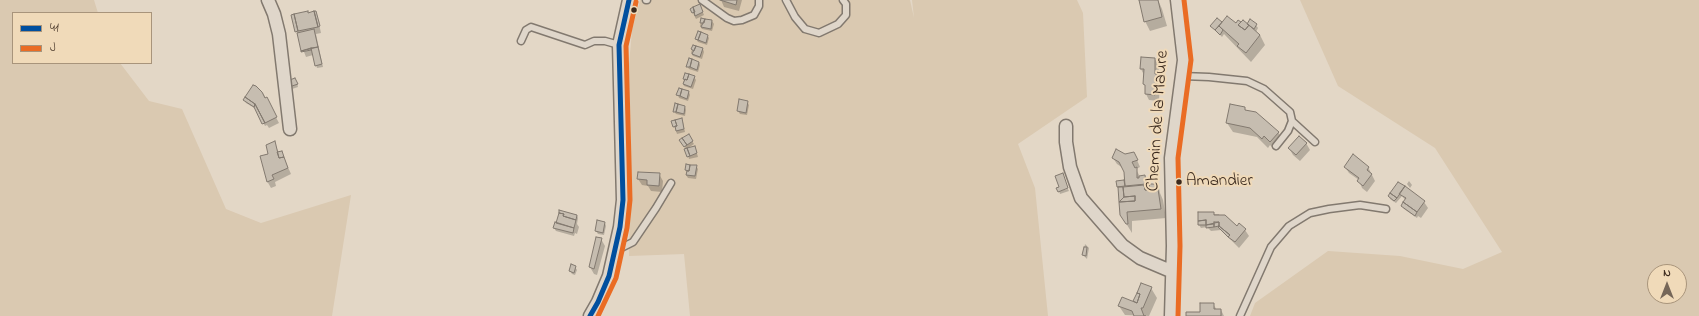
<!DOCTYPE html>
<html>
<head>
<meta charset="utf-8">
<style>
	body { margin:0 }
	#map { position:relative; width:1699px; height:316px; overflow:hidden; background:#e3d7c6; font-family:"Indie Flower",sans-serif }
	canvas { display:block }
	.legend { position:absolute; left:12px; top:12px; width:140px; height:52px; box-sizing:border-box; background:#f0dab9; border:1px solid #a8947b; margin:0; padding:5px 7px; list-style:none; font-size:12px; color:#3b2a1e }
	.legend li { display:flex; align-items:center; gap:8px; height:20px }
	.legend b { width:20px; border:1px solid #a8947b }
	.north { position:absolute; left:1647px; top:264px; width:40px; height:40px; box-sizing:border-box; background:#f0dab9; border:1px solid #a8947b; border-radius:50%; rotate:0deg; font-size:11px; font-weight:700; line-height:16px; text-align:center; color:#3b2a1e }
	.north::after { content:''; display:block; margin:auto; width:14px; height:18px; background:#766759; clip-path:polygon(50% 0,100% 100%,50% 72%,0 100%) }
</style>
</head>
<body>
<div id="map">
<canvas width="1699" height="316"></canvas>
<ul class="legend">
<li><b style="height:5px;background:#004f9f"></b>41</li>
<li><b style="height:5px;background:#ea6c24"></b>J</li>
</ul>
<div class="north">N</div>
</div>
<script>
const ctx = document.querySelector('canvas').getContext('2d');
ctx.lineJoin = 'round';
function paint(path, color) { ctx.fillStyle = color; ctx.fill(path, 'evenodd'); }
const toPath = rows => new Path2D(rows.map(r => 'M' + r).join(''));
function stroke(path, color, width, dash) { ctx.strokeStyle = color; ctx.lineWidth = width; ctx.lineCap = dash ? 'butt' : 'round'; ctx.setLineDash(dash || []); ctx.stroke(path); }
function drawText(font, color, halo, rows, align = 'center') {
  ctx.font = font + ' "Indie Flower",sans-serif'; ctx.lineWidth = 4; ctx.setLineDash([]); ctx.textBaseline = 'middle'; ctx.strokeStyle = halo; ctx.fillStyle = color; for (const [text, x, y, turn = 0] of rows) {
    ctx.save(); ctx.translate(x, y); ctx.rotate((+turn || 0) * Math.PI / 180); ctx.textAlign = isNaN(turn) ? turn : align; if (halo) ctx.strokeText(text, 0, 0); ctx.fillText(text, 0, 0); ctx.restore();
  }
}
paint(toPath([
	[0,0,94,0,98,13,13,13,13,63,120,63,149,101,182,109,226,209,261,223,351,195,332,316,0,316],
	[640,0,910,0,914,18,912,0,1077,0,1083,13,1087,97,1018,144,1035,188,1048,316,690,316,684,254,629,256,631,146,629,65,632,30],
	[1300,0,1699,0,1699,316,1250,316,1255,303,1328,251,1400,256,1463,269,1502,252,1435,148,1338,86],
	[1655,272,1679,272,1679,296,1655,296]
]), '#dac9b1');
paint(toPath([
	[721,0,742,0,739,11,724,7],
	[1144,0,1158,0,1162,9,1167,26,1150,31,1145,21],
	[701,8,704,15,696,19,691,9],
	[308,14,318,19,321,33,316,34,323,67,317,68,313,55,306,57,296,31],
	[702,19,712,21,714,24,712,31,702,29,700,26],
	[1250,20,1256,25,1258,28,1256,32,1260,35,1265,45,1251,62,1224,34,1222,37,1212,26,1221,23,1248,25],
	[707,35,709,38,707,45,698,42,696,39],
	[693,46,703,49,704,52,702,59,693,56,691,53],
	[1155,59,1159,66,1158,77,1160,82,1159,101,1149,100,1146,94,1144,75,1141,69],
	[699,62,700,65,698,72,689,69,687,66],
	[686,74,694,77,696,80,693,89,684,86,683,83],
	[297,83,298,87,292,89,290,86],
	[680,89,689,92,690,95,688,101,679,98,678,95],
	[263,93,279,123,269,128,267,125,265,126,256,109,246,103,244,100],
	[747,102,749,105,747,115,740,114,738,111],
	[685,107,686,110,685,116,676,114,674,111],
	[1244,108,1246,111,1278,132,1284,142,1276,151,1270,145,1268,148,1257,137,1233,132,1227,123],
	[673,122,683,122,685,132,677,134],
	[688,135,694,144,688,148,696,150,698,157,689,159,686,149,681,140],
	[274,142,279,153,287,165,291,174,275,182,276,186,271,188,267,181,270,155],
	[1306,143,1310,150,1300,161,1293,155,1289,148],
	[1113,158,1137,160,1140,167,1136,169,1140,177,1144,176,1148,185,1157,185,1159,188,1160,193,1163,200,1166,218,1132,221,1132,233,1121,215,1119,190,1118,187,1117,182,1126,181,1125,171,1123,168,1117,164],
	[687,165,696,166,698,169,696,179,688,178,686,175],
	[1345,167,1368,167,1375,181,1367,192,1362,188,1359,180,1349,173],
	[659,174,663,181,662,192,651,191,648,186,642,185,638,179],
	[1409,181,1412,185,1410,188,1407,184],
	[1398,183,1424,202,1428,208,1421,218,1418,216,1417,218,1404,209,1402,206,1406,201,1402,196,1396,203,1390,199,1389,196],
	[1068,189,1069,191,1060,194,1059,191],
	[1214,214,1219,214,1220,216,1237,227,1239,225,1245,230,1249,236,1239,248,1221,230,1211,231,1207,227,1201,228,1199,225],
	[577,215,578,218,577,224,579,227,577,234,575,233,574,236,556,231,554,228,557,224],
	[605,223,606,226,604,235,598,234,596,231],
	[601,239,605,246,597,275,594,274,590,267],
	[1085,244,1089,248,1087,259,1083,255],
	[575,267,577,270,575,275,572,274,570,271],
	[1142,284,1151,288,1157,298,1149,316,1125,315,1119,306,1134,302],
	[1213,304,1217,310,1221,310,1224,316,1187,316,1201,313]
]), '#0003');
const building = toPath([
	[720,0,737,0,736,5,720,0],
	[1139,0,1158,0,1162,17,1144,22,1139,0],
	[700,4,703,12,695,16,693,7,700,4],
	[693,7,695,12,692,13,690,9,693,7],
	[308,11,308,13,314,11,318,27,298,31,294,14,308,11],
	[314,11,316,11,320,26,318,27,314,11],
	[294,14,298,31,295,32,291,15,294,14],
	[1227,16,1236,23,1238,20,1241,22,1238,25,1245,30,1249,25,1260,35,1246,53,1237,46,1239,44,1219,26,1227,16],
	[701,18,705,19,704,23,700,23,701,18],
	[1217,18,1222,22,1215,30,1210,26,1217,18],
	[705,19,712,20,711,29,701,27,705,19],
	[1250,19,1257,24,1254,29,1247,24,1250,19],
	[1243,20,1249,25,1245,30,1238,25,1243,20],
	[1219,26,1223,30,1220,35,1215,30,1219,26],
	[314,29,318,47,301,51,297,33,314,29],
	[698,31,701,32,698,40,695,39,698,31],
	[701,32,708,35,706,43,698,40,701,32],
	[693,45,696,46,694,51,691,49,693,45],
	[696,46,703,48,700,57,692,54,696,46],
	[318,47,322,64,315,66,311,48,318,47],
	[311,48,311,50,301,52,301,51,311,48],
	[1141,57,1155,58,1155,74,1157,74,1155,95,1145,94,1145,85,1143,84,1144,69,1140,69,1141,57],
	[689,58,692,59,690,67,686,67,689,58],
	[692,59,699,62,697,70,690,67,692,59],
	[685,73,689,74,687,80,683,79,685,73],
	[689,74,695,76,691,87,683,84,685,79,687,80,689,74],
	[295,78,298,84,289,87,287,81,295,78],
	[253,85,256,86,262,92,265,98,267,97,277,117,265,123,255,104,245,97,253,85],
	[679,88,682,89,680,96,676,95,679,88],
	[682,89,689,91,687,99,680,96,682,89],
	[245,97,255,104,254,107,243,100,245,97],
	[739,99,748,101,746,113,737,111,739,99],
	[675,103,678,104,676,112,673,112,675,103],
	[255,104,265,123,262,124,254,107,255,104],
	[678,104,685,106,684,114,676,112,678,104],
	[1230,104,1245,107,1245,110,1256,112,1279,132,1270,142,1264,136,1262,139,1250,128,1226,123,1230,104],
	[682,118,684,129,676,131,675,126,677,126,675,120,682,118],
	[675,120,677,126,673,127,671,121,675,120],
	[689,134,693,141,687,145,682,138,689,134],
	[1299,136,1307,143,1296,155,1288,148,1299,136],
	[682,138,687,145,684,147,679,140,682,138],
	[275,141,279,158,284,157,288,168,272,175,274,179,267,182,260,156,268,154,266,145,275,141],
	[695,146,697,153,690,156,687,148,695,146],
	[687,148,690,156,687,157,684,149,687,148],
	[1116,149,1125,154,1134,152,1138,160,1132,162,1135,168,1137,167,1137,178,1139,178,1139,176,1145,175,1146,184,1125,186,1124,172,1119,162,1112,158,1116,149],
	[282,151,284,157,279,158,277,152,282,151],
	[1353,154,1369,167,1367,170,1372,174,1363,186,1357,181,1359,178,1344,167,1353,154],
	[686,164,690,165,689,171,685,170,686,164],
	[690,165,697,165,695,176,686,175,687,171,689,171,690,165],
	[638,172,660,173,659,186,647,185,647,180,637,179,638,172],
	[1063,173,1068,188,1058,192,1056,188,1059,187,1055,176,1063,173],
	[1124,180,1125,186,1117,187,1116,181,1124,180],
	[1398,182,1405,186,1397,198,1390,193,1398,182],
	[1146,184,1149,184,1150,190,1145,190,1144,185,1146,184],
	[1149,184,1158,184,1158,189,1150,190,1149,184],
	[1144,185,1145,190,1158,189,1161,209,1127,212,1128,224,1126,224,1120,215,1119,202,1135,201,1135,196,1124,197,1123,187,1144,185],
	[1405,186,1425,201,1417,212,1403,202,1406,198,1399,194,1405,186],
	[1118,187,1123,187,1124,197,1119,202,1118,187],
	[1390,193,1397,198,1394,201,1388,196,1390,193],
	[1135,196,1135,201,1119,202,1124,197,1135,196],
	[1403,202,1417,212,1415,216,1401,206,1403,202],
	[559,210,577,215,576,220,563,216,564,214,559,213,559,210],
	[1198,212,1214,212,1214,215,1225,215,1237,226,1239,223,1246,229,1235,242,1228,237,1230,235,1219,226,1219,222,1206,225,1206,220,1198,221,1198,212],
	[559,213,564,214,563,216,576,220,574,228,556,223,559,213],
	[597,220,605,222,603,233,595,231,597,220],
	[1206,220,1206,225,1198,225,1198,221,1206,220],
	[555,222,574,228,573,233,553,228,555,222],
	[1214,222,1219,222,1219,226,1214,227,1214,222],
	[1214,224,1214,227,1206,228,1206,225,1214,224],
	[1219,226,1230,235,1228,237,1218,227,1219,226],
	[596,237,602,238,594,269,589,267,596,237],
	[1084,247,1087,247,1086,256,1082,255,1084,247],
	[571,264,576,266,574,273,569,271,571,264],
	[1141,283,1152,287,1143,308,1141,308,1144,316,1146,316,1134,316,1132,311,1118,306,1122,297,1137,303,1140,294,1137,293,1141,283],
	[1137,293,1140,294,1137,303,1133,301,1137,293],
	[1200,303,1214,303,1214,309,1221,309,1221,316,1186,316,1186,312,1200,312,1200,303]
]);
paint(building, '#c6bdb0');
stroke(building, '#82796f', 1);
const lane = toPath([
	[646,0,647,0],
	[702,0,727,18,734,21,742,20,754,15,759,6,759,0],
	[786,0,795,17,805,29,819,33,838,24,846,15,846,4,843,0],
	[521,41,526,30,531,27,585,45,594,41,605,41,619,45],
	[1182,76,1209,77,1247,81,1264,89,1290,112,1292,121,1315,142],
	[1276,146,1288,131,1292,121],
	[615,251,633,242,656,208,671,183],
	[1240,316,1271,247,1289,226,1310,213,1329,209,1360,205,1386,209]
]);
const street = toPath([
	[268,0,274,14,279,34,290,129],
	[1066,126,1066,142,1070,167,1081,198,1122,245,1140,258,1173,272],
	[590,316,598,302,609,276,620,227,623,200,619,45,629,0],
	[1171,316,1173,246,1171,158,1184,60,1177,0]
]);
stroke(lane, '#82796f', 9);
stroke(street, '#82796f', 15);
stroke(lane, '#dfd6ca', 6);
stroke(street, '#dfd6ca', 12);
stroke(toPath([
	[590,316,598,302,609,276,620,227,623,200,619,45,629,0]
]), '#004f9f', 5);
stroke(toPath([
	[598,316,616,278,627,228,630,200,626,46,636,2],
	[1178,316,1180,246,1178,158,1191,60,1184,0]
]), '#ea6c24', 5);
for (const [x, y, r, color] of [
	[634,10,3.5,"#3b2a1e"],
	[1179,182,3.5,"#3b2a1e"]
]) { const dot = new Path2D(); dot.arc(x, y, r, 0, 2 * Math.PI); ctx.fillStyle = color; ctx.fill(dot); stroke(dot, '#f0dab9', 1.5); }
drawText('17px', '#3b2a1e', '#f0dab9', [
	["Amandier",1186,182]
], 'left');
drawText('18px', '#3b2a1e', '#f0dab9', [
	["Chemin de la Maure",1159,121,-86]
]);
</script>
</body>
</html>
